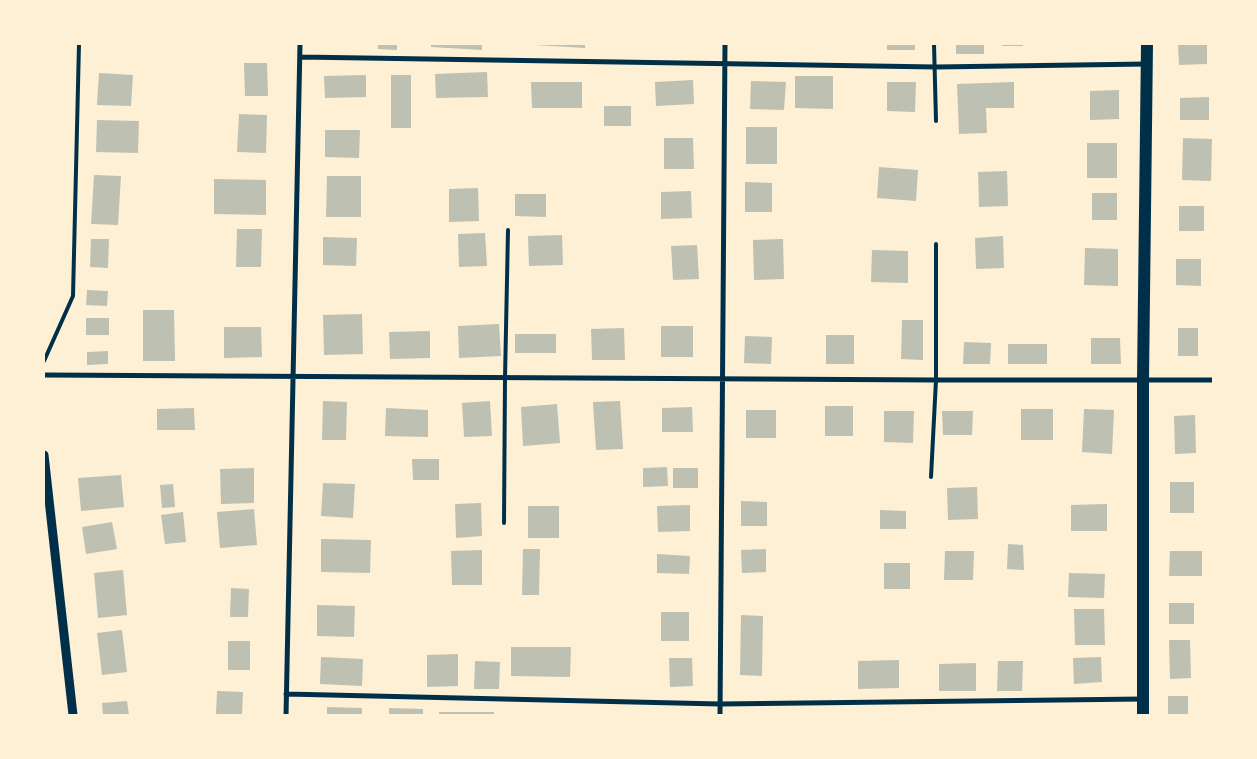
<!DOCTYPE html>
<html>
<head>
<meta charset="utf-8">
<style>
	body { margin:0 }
	#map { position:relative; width:1257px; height:759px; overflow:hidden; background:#fdf0d5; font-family:"Work Sans",sans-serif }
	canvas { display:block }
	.frame { position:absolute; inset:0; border:45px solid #fdf0d5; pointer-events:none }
</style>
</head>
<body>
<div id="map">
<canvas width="1257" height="759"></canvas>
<div class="frame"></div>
</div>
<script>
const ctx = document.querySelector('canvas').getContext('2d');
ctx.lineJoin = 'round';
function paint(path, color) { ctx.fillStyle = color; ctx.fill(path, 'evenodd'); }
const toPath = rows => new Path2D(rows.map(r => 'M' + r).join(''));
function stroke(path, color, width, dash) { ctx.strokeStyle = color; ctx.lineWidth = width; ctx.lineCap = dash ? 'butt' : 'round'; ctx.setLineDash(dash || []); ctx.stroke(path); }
paint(toPath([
	[378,44,397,44,397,50,378,49],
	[431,44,482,44,482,50,431,47],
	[535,44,585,44,585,48,535,45],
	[887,44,915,44,915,50,887,50],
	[956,44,984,44,984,54,956,54],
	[1002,44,1023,44,1023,46,1002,46],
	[1178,44,1207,44,1207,64,1179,65],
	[244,63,267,63,268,96,245,96],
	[487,72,488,97,436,98,435,74],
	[99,73,133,75,131,106,97,105],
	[366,75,366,97,325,98,324,76],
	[391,75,411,75,411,128,391,128],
	[795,76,833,76,833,109,795,108],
	[693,80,694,104,656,106,655,82],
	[751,81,786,82,784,110,750,109],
	[531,82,582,82,582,108,532,108],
	[887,82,916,82,915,112,887,111],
	[1014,82,1014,108,986,108,987,133,959,134,957,84],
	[1119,90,1119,119,1090,120,1090,91],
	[1209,97,1209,120,1180,120,1180,98],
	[604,106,631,106,631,126,604,126],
	[239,114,267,115,266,153,237,152],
	[97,120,139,121,138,153,96,152],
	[746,127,777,127,777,164,746,164],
	[325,130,360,130,359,158,325,157],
	[664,138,693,138,694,169,664,169],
	[1183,138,1212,139,1211,181,1182,180],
	[1087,143,1117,143,1117,178,1087,178],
	[879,167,918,170,916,201,877,198],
	[1007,171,1008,206,979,207,978,172],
	[94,175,121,176,118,225,91,224],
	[327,176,361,176,361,217,326,217],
	[214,179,266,180,266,215,214,214],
	[745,182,772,183,772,212,745,212],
	[478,188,479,221,449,222,449,189],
	[691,191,692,218,661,219,661,192],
	[1092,193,1117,193,1117,220,1092,220],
	[515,194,546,194,546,217,515,216],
	[1179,206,1204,206,1204,231,1179,231],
	[237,229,262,229,261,267,236,267],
	[485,233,487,266,459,267,458,234],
	[562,235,563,265,529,266,528,236],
	[1003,236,1004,268,976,269,975,238],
	[323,237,357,238,356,266,323,265],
	[91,239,109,239,108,268,90,267],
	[783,239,784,279,754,280,753,240],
	[697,245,699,279,673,280,671,246],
	[1085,248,1118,249,1118,286,1084,285],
	[872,250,908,251,908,283,871,282],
	[1176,259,1201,259,1201,286,1176,285],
	[87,290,108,291,107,306,86,305],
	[143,310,174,310,175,361,143,361],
	[362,314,363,354,324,355,323,315],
	[86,318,109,318,109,335,86,335],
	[902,320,923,320,923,360,901,359],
	[499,324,501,356,459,358,458,326],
	[661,326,693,326,693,357,661,357],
	[224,327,261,327,262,357,224,358],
	[624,328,625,360,592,360,591,329],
	[1178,328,1198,328,1198,356,1178,356],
	[430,331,430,358,390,359,389,332],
	[515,334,556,334,556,353,515,353],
	[826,335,854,335,854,364,826,364],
	[745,336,772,337,771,364,744,363],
	[1091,338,1120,338,1121,364,1091,364],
	[964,342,991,343,990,364,963,364],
	[1008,344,1047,344,1047,364,1008,364],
	[108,351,108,364,87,365,87,352],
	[323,401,347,402,346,440,322,440],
	[490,401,492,436,464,437,462,403],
	[620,401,623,449,596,450,593,402],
	[557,404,560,443,523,446,521,407],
	[825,406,853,406,853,436,825,436],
	[692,407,693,432,662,432,662,408],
	[194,408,195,430,157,430,157,409],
	[386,408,428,410,428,437,385,436],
	[1021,409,1053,409,1053,440,1021,440],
	[1084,409,1114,410,1112,454,1082,452],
	[746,410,776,410,776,438,746,438],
	[884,411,914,411,913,443,884,442],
	[942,411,973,411,972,435,943,435],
	[1195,415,1196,453,1175,454,1174,416],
	[412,459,439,459,439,480,413,480],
	[667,467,668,486,643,487,643,468],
	[254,468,254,503,221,504,220,469],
	[673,468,698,468,698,488,673,488],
	[121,475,124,507,81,511,78,478],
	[1170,482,1194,482,1194,513,1170,513],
	[323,483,355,484,353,518,321,516],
	[173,484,175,507,162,508,160,485],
	[977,487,978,519,948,520,947,488],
	[741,501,767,502,767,526,741,526],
	[481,503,482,536,456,538,455,504],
	[1107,504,1107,531,1071,531,1071,505],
	[690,505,690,531,658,532,657,506],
	[528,506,559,506,559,538,528,538],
	[254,509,257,545,220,548,217,512],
	[880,510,906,511,906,529,880,529],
	[183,512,186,542,165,544,161,515],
	[112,522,117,549,86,554,82,527],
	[321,539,371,540,370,573,321,572],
	[1008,544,1023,545,1024,570,1007,569],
	[523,549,540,549,539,595,522,595],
	[766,549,766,572,742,573,741,550],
	[482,550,482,585,452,585,451,551],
	[945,551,974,551,973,580,944,580],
	[1170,551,1202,551,1202,576,1169,576],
	[657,554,690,556,689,574,657,573],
	[884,563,910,563,910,589,884,589],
	[123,570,127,615,98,618,94,573],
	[1069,573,1105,574,1104,598,1068,597],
	[231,588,249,589,248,617,230,617],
	[1169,603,1194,603,1194,624,1169,624],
	[317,605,355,606,354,637,317,636],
	[1074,609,1104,609,1105,645,1075,645],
	[661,612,689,612,689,641,661,641],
	[741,615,763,616,762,676,740,675],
	[122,630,127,672,102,675,97,633],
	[1169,640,1190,640,1191,678,1170,679],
	[228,641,250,641,250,670,228,670],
	[511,647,571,647,570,677,511,676],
	[458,654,458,686,427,687,427,655],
	[321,657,363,659,362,686,320,684],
	[1101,657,1102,682,1074,684,1073,658],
	[669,658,692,658,693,686,670,687],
	[899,660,899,688,858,689,858,661],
	[475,661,500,662,499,689,474,689],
	[998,661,1023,661,1022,691,997,691],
	[976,663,976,691,939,691,939,664],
	[217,691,243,692,242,715,216,715],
	[1168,696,1188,696,1188,715,1168,715],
	[127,701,129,715,103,715,102,703],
	[327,707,362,708,362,715,327,715],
	[389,708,423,709,423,715,389,715],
	[439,712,494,712,494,715,439,715]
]), '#bec0b2');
stroke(toPath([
	[934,44,936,121],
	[44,361,73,296,79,44],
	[931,477,936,380,936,244],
	[504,523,505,378,508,230]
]), '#003049', 4);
stroke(toPath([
	[300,57,936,67,1147,64],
	[44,375,936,380,1213,380],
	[286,694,720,704,1143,699],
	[286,715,300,44],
	[720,715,725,44]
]), '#003049', 5);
stroke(toPath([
	[44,455,73,715]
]), '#003049', 9);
stroke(toPath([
	[1143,715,1143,379,1147,44]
]), '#003049', 12);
</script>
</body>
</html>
